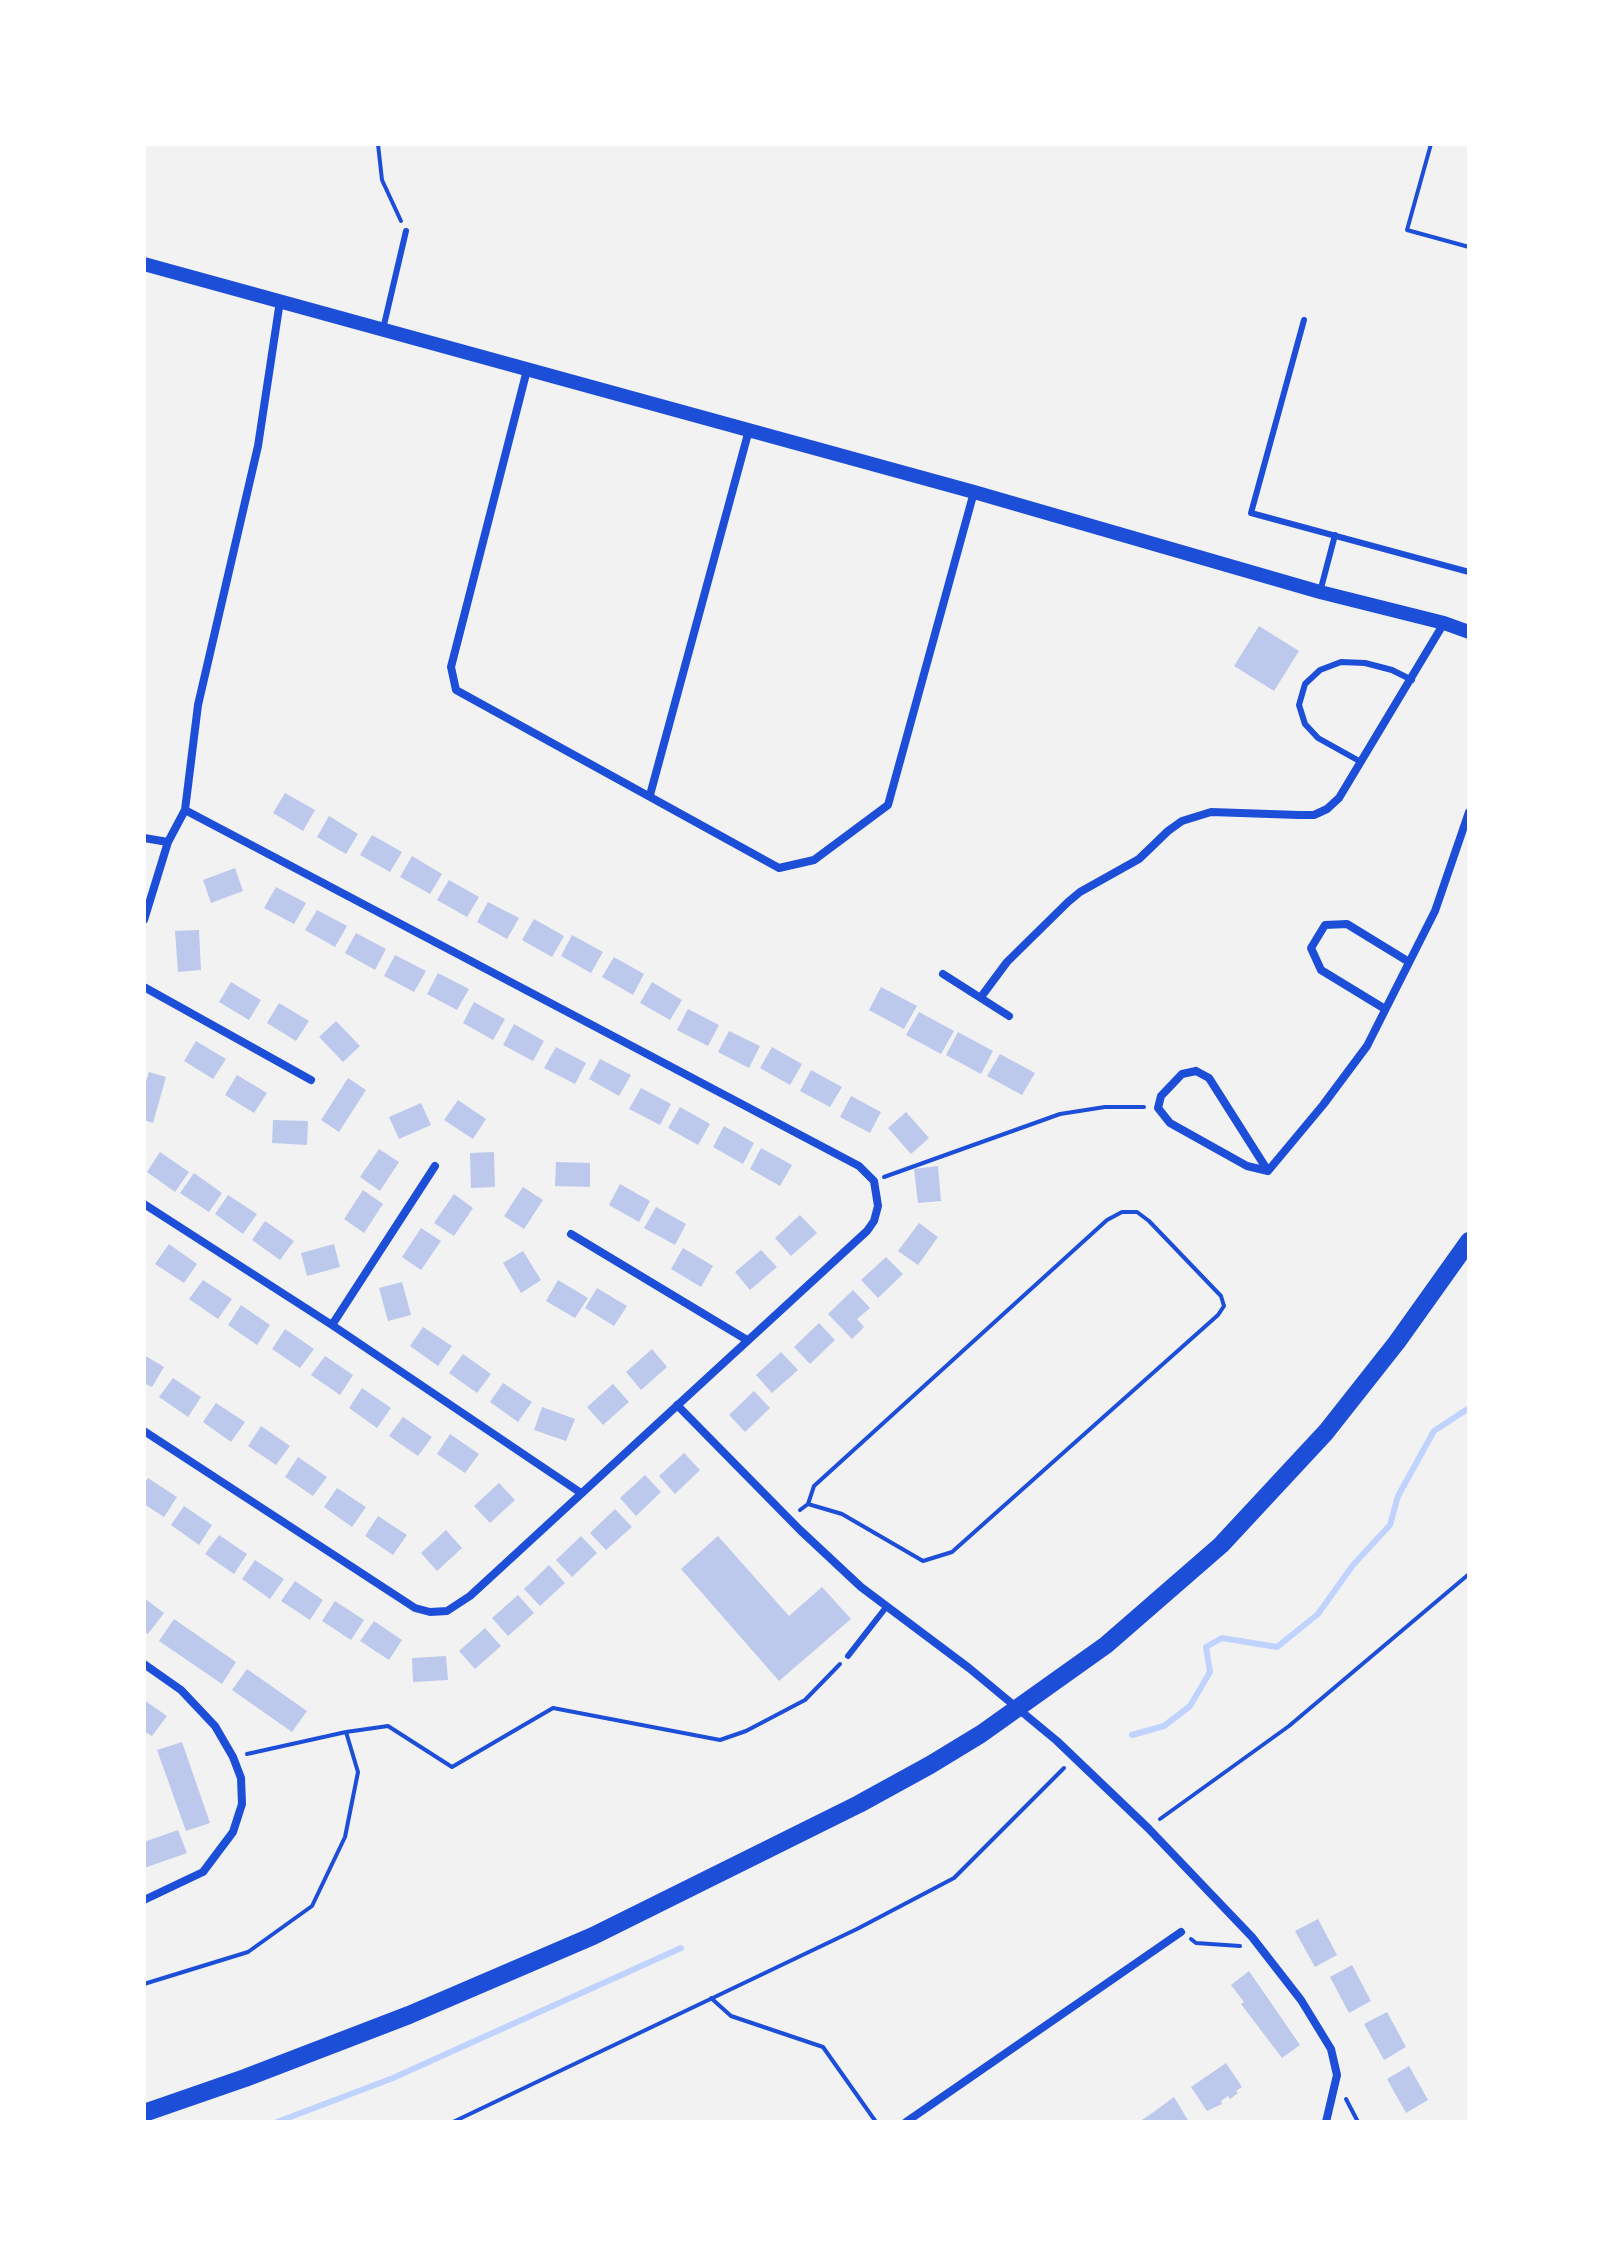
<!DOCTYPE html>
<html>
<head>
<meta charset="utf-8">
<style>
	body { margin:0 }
	#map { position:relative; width:1613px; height:2266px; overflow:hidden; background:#f2f2f2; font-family:Ubuntu,sans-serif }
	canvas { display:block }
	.frame { position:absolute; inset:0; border:146px solid #fff; pointer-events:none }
</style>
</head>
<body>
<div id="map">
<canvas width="1613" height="2266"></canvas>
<div class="frame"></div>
</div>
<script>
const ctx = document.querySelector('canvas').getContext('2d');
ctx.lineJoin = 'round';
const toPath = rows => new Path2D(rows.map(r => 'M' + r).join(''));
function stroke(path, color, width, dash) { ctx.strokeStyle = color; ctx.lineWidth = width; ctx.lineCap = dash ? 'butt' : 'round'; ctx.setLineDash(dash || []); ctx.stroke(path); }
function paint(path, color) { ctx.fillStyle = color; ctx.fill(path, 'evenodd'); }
stroke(toPath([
	[1132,1735,1164,1726,1190,1706,1210,1672,1206,1647,1222,1638,1277,1647,1318,1614,1353,1565,1390,1525,1398,1496,1434,1431,1469,1408],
	[277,2122,393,2078,681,1948]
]), '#bfd3fe', 6);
paint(toPath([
	[1259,626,1299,651,1274,691,1234,666],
	[285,793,315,810,303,831,273,813],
	[329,816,358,834,346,854,317,837],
	[372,835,402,852,390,872,360,855],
	[412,856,442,874,430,894,400,877],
	[235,868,243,891,211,903,203,880],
	[449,880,479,897,467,917,437,900],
	[276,887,306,903,294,924,264,908],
	[488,902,519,918,507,939,477,922],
	[317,910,347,926,335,947,305,930],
	[534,919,564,936,552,957,522,940],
	[199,930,201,970,178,972,175,931],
	[356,933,386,949,375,970,345,953],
	[572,935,603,952,591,973,561,956],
	[395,955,426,971,414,992,384,976],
	[614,957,644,974,633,995,602,977],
	[438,973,469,989,457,1010,427,994],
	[231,982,261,1000,249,1020,219,1002],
	[652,982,682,1000,670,1020,640,1003],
	[881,987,917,1006,904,1029,869,1010],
	[474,1002,505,1019,493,1040,463,1023],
	[279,1003,309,1021,296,1041,267,1023],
	[688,1009,719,1025,708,1046,677,1030],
	[919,1012,954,1031,941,1054,906,1035],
	[336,1021,360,1046,343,1062,319,1037],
	[514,1024,544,1041,533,1061,503,1045],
	[729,1031,760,1046,749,1068,718,1052],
	[958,1032,993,1051,981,1074,946,1055],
	[196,1041,226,1059,213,1079,184,1061],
	[556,1047,586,1063,575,1084,544,1068],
	[772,1047,802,1064,790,1085,760,1068],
	[1000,1054,1035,1073,1022,1095,987,1076],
	[600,1059,631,1075,619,1096,589,1079],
	[811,1070,842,1087,830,1107,800,1091],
	[149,1072,166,1077,153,1123,144,1120,144,1089],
	[237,1075,267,1093,254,1113,225,1095],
	[348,1078,366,1090,339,1132,321,1120],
	[641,1088,671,1104,660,1125,629,1109],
	[851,1096,881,1112,870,1133,840,1117],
	[458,1100,486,1119,473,1139,444,1120],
	[421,1103,431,1125,399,1139,389,1117],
	[680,1107,710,1124,698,1145,668,1128],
	[906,1112,929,1138,911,1154,888,1128],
	[273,1120,308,1121,307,1145,272,1143],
	[724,1126,754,1143,743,1164,713,1147],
	[761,1148,792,1165,780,1186,750,1169],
	[379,1149,399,1162,380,1191,360,1177],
	[160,1152,189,1172,175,1192,147,1172],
	[494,1152,495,1187,471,1188,470,1153],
	[556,1162,590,1163,590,1187,555,1186],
	[938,1166,941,1201,918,1203,914,1169],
	[194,1173,222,1193,209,1212,180,1193],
	[620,1184,650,1201,639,1222,609,1205],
	[523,1187,543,1200,524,1229,504,1216],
	[363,1190,383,1204,364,1233,344,1219],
	[454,1194,473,1208,454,1236,434,1223],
	[228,1195,257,1214,243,1234,215,1214],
	[656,1207,686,1224,675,1245,644,1228],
	[800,1215,817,1233,791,1256,775,1238],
	[265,1221,294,1241,280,1260,252,1240],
	[919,1223,938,1237,918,1265,898,1251],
	[421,1228,441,1241,421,1270,402,1257],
	[169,1244,197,1264,184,1283,155,1264],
	[334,1244,340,1267,307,1276,301,1253],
	[683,1248,713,1266,701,1287,671,1269],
	[761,1250,777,1267,750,1290,735,1272],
	[523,1251,541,1280,521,1293,503,1263],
	[886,1257,903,1274,878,1298,861,1280],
	[203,1280,232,1299,218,1319,189,1299],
	[558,1280,588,1298,575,1318,546,1301],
	[402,1282,411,1315,388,1321,379,1288],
	[597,1288,627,1306,614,1326,585,1308],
	[853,1290,870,1308,857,1319,864,1327,852,1339,828,1314],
	[241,1305,270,1325,257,1345,228,1325],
	[819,1323,835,1340,810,1364,794,1347],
	[423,1327,452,1346,438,1366,410,1346],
	[285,1329,314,1349,300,1368,272,1349],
	[652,1349,667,1367,641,1390,626,1372],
	[781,1352,798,1370,772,1393,756,1375],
	[463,1354,491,1374,477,1393,449,1373],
	[144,1355,164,1367,152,1387,144,1383],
	[325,1356,353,1375,340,1395,311,1375],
	[173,1378,201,1397,188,1417,159,1397],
	[503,1383,532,1402,518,1422,490,1402],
	[613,1384,629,1402,603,1425,587,1407],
	[362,1388,391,1408,377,1428,349,1408],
	[754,1391,770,1408,745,1432,729,1415],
	[216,1403,245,1422,231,1442,203,1422],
	[542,1407,575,1419,566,1441,534,1430],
	[403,1417,432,1437,418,1456,389,1436],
	[261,1426,290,1446,276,1465,248,1446],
	[450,1434,479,1454,465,1473,437,1454],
	[684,1453,700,1470,675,1494,659,1476],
	[298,1457,327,1477,313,1496,285,1477],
	[645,1475,661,1492,636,1516,620,1498],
	[148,1478,177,1497,164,1517,144,1504,144,1484],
	[499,1483,515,1500,490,1523,474,1506],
	[337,1488,366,1507,352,1527,324,1507],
	[184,1506,212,1525,199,1545,171,1525],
	[615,1509,632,1527,606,1550,590,1533],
	[378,1516,407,1535,393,1555,365,1536],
	[446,1530,462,1548,437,1571,421,1553],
	[219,1535,247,1554,234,1574,205,1554],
	[581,1536,597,1553,572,1577,556,1560],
	[718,1536,789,1616,822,1587,851,1619,779,1681,681,1569],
	[255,1560,284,1579,270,1599,242,1579],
	[549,1565,565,1583,540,1606,524,1589],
	[295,1581,323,1600,310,1620,281,1601],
	[518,1595,534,1613,508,1636,492,1618],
	[144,1598,164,1613,148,1634,144,1632],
	[335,1601,364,1620,351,1640,322,1621],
	[174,1619,236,1662,222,1684,159,1641],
	[374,1621,402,1640,389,1660,360,1641],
	[485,1628,501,1646,475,1669,459,1651],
	[446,1656,448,1680,413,1682,412,1658],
	[247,1669,307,1711,292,1732,232,1690],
	[144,1700,167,1716,152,1736,144,1731],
	[182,1742,210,1823,186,1831,157,1750],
	[178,1830,187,1853,144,1868,144,1842],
	[1318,1919,1337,1955,1315,1967,1295,1931],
	[1352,1965,1371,2001,1349,2013,1330,1977],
	[1249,1971,1300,2045,1282,2058,1241,2004,1244,2002,1231,1985],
	[1387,2012,1406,2047,1384,2060,1364,2024],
	[1226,2063,1242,2087,1236,2091,1238,2093,1230,2099,1228,2096,1221,2101,1222,2104,1207,2111,1191,2087],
	[1409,2066,1428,2100,1406,2113,1387,2079],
	[1174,2097,1189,2122,1139,2122,1155,2111]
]), '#bdc9ec');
stroke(toPath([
	[378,144,382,180,401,221],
	[1431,144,1407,230,1469,247],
	[884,1177,1060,1114,1105,1107,1144,1107],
	[800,1510,808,1504,842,1514,923,1561,952,1552,1218,1315,1224,1306,1221,1296,1149,1221,1137,1212,1122,1212,1107,1220,814,1486,808,1504],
	[247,1754,346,1732,388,1726,452,1767,553,1708,720,1740,746,1731,805,1700,840,1664],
	[1160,1819,1289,1726,1469,1574],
	[1191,1939,1196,1943,1240,1946],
	[144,1984,248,1952,312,1906,345,1837,358,1772,346,1732],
	[711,1998,731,2016,823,2047,876,2122],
	[1346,2099,1358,2122],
	[453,2122,857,1929,954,1878,1064,1768]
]), '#1d4ed8', 4);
stroke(toPath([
	[1304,320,1251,513,1469,572],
	[383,329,406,231],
	[1320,592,1335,535],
	[1361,762,1318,738,1305,724,1299,705,1305,684,1320,670,1341,662,1365,663,1392,670,1412,680],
	[848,1656,887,1606]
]), '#1d4ed8', 6);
stroke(toPath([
	[527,370,451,667,456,690,779,868,814,860,888,805,974,492],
	[650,795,749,430],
	[144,838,168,842],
	[144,920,168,842,185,810,198,705,258,446,280,301],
	[943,974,1009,1016],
	[144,987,311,1080],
	[981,997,1007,962,1068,902,1080,892,1139,859,1168,831,1182,821,1211,812,1299,815,1314,815,1327,809,1339,798,1444,623],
	[1385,1009,1321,970,1311,948,1325,925,1347,924,1409,962],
	[1196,1071,1209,1078,1268,1171,1247,1166,1170,1123,1158,1108,1161,1096,1182,1074,1196,1071],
	[1268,1171,1323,1105,1367,1046,1435,911,1469,812],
	[144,1204,332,1325,581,1493],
	[571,1234,747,1340],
	[332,1325,435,1166],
	[677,1405,800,1530,861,1587,969,1668,1057,1741,1148,1828,1252,1937,1301,2000,1331,2049,1337,2075,1326,2122],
	[144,1431,415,1608,430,1612,447,1611,470,1596,867,1231,874,1221,878,1206,874,1181,859,1166,185,810],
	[144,1664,181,1690,215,1726,233,1757,241,1778,242,1804,233,1832,203,1872,144,1900],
	[906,2122,1181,1932]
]), '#1d4ed8', 8);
stroke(toPath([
	[144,264,974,492,1320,592,1444,623,1469,632]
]), '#1d4ed8', 14);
stroke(toPath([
	[144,2113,245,2078,409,2015,593,1936,859,1804,930,1765,981,1734,1106,1645,1221,1545,1326,1432,1397,1342,1469,1241]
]), '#1d4ed8', 18);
</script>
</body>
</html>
